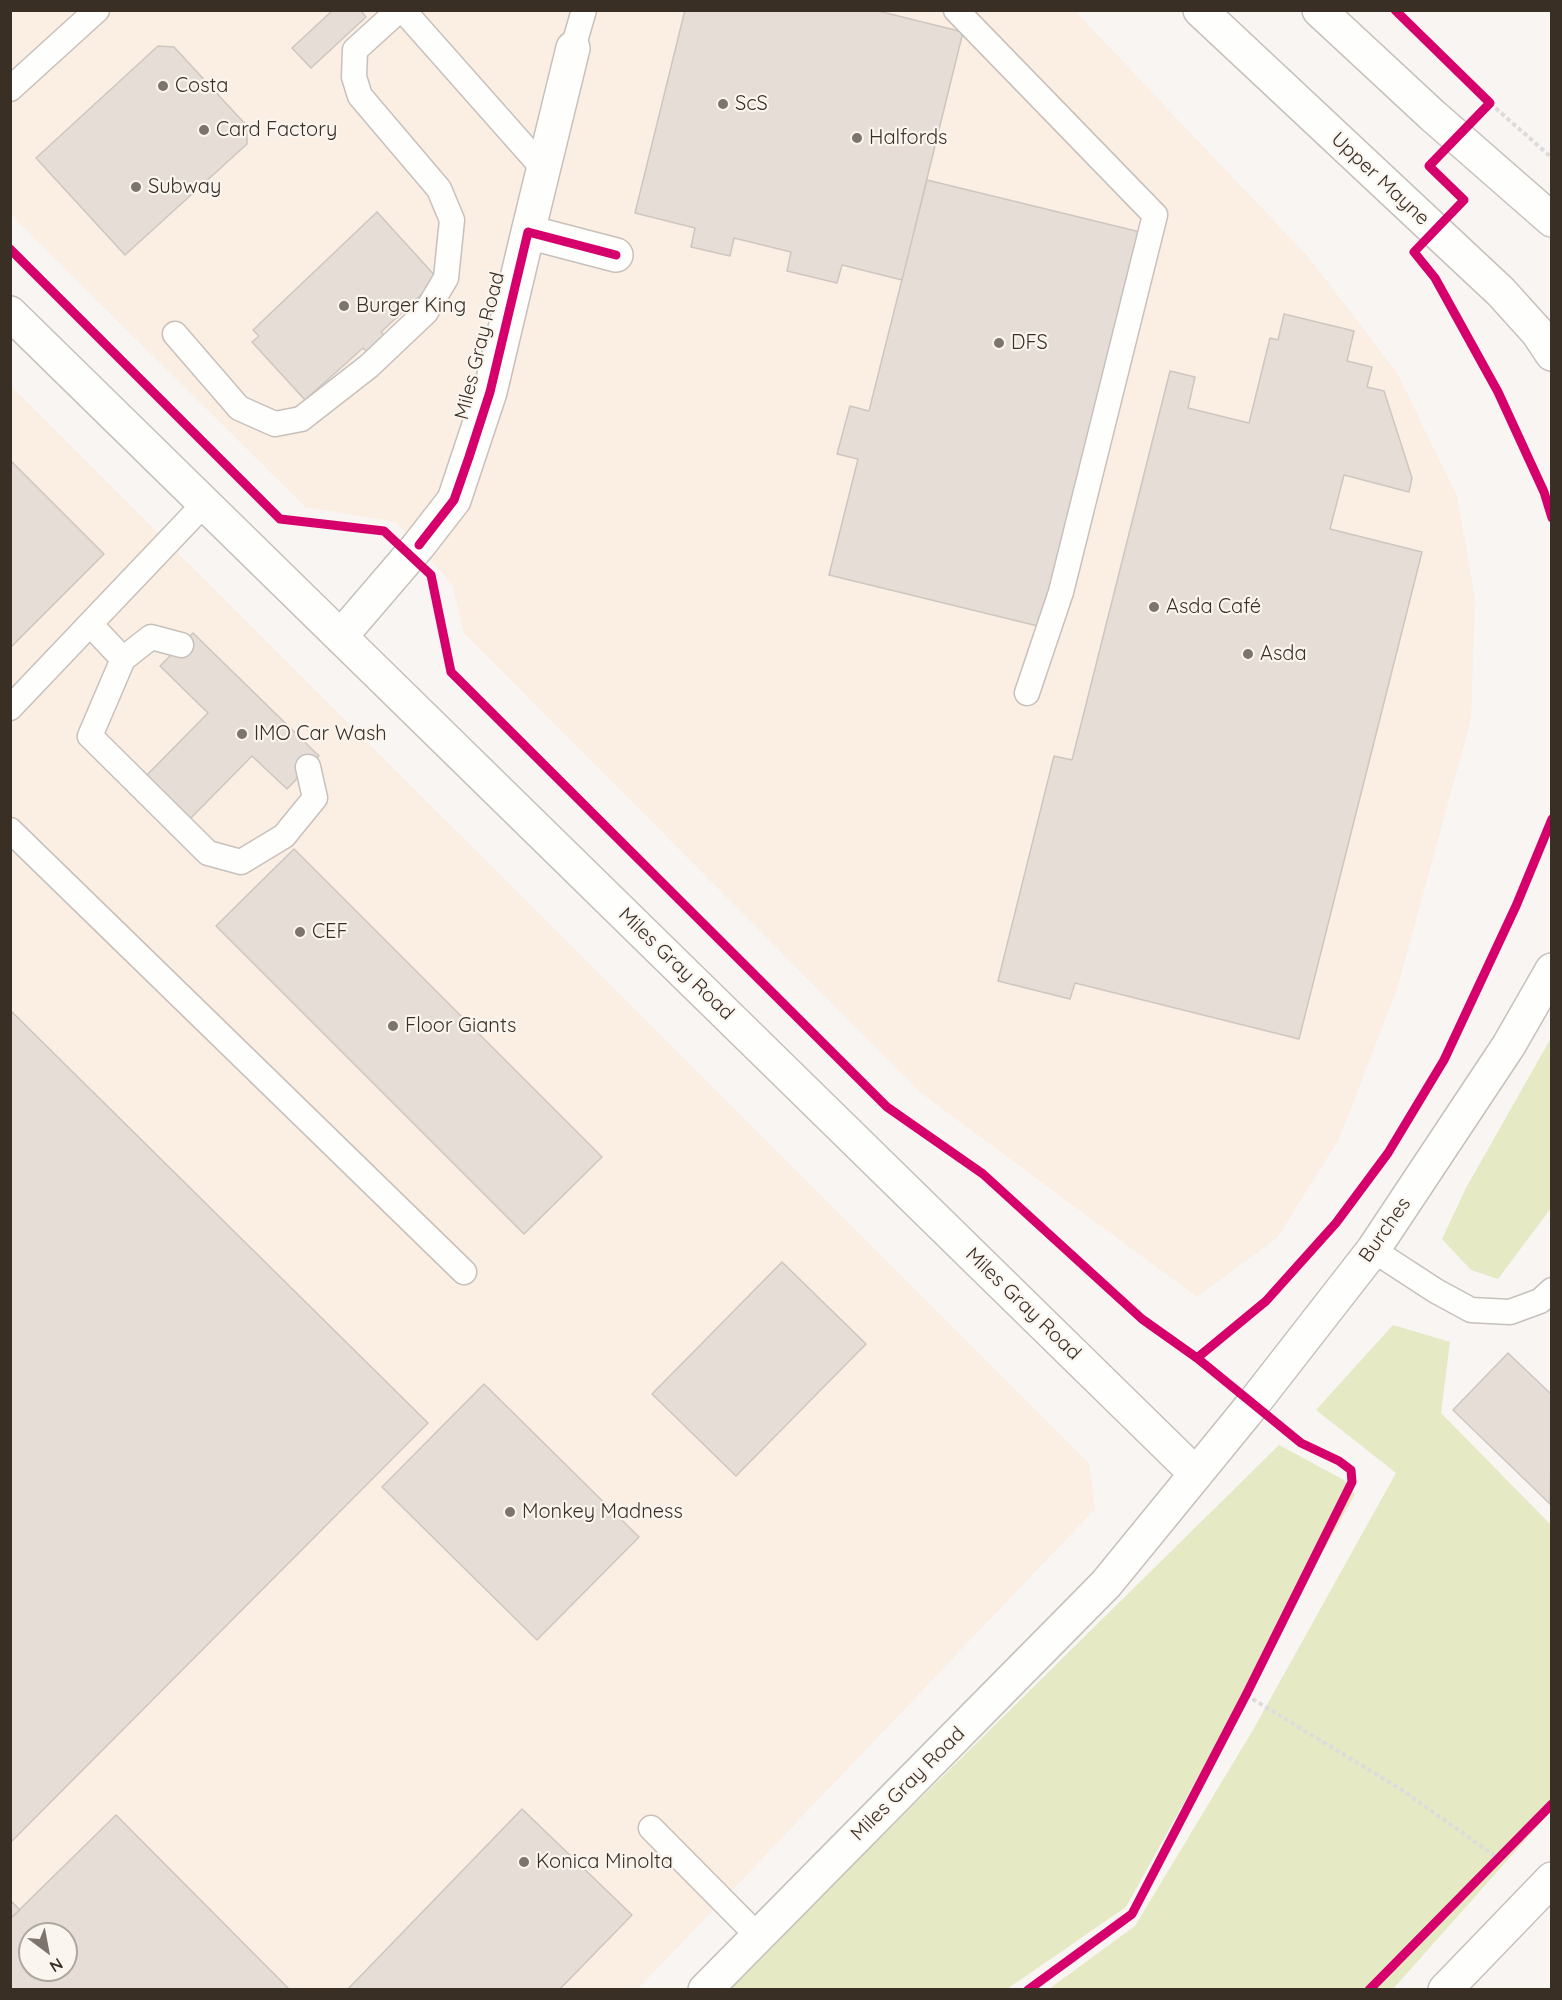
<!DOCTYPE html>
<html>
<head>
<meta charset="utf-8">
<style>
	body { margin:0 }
	#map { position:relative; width:1562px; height:2000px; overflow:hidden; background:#f8f5f3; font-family:Quicksand,sans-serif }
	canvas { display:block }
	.frame { position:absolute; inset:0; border:12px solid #3a2f25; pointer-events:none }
	.north { position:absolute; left:18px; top:1922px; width:60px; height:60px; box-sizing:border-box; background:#fbf5f0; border:2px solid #aea69f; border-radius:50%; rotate:148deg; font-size:16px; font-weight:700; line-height:24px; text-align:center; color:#3a2f25 }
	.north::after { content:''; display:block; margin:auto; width:21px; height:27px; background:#7c746d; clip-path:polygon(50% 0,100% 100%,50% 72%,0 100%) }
</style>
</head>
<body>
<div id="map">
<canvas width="1562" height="2000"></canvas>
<div class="frame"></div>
<div class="north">N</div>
</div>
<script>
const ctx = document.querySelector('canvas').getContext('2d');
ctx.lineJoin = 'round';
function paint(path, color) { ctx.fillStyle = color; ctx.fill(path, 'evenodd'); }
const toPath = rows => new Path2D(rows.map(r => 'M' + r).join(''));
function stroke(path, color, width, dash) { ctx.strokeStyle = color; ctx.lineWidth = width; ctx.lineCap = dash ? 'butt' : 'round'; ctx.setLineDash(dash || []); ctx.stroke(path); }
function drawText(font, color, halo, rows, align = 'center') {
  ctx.font = font + ' Quicksand,sans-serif'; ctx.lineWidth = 4.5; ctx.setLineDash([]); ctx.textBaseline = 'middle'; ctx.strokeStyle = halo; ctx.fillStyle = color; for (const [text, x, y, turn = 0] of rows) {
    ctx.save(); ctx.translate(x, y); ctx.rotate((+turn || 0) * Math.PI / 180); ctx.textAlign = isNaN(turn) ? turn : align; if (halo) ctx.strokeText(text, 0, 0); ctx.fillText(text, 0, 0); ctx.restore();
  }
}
paint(toPath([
	[10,11,1075,11,1309,258,1397,373,1457,496,1475,599,1471,719,1397,989,1339,1139,1277,1238,1197,1297,921,1093,464,633,452,584,396,522,305,507,11,215],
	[10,385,1089,1463,1095,1509,638,1989,11,1989],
	[30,1934,66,1934,66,1970,30,1970]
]), '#fbeee3');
paint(toPath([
	[1551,1038,1551,1208,1498,1279,1471,1270,1442,1239,1466,1188],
	[1393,1325,1450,1342,1441,1413,1551,1525,1551,1811,1393,1989,1049,1989,1135,1926,1253,1730,1396,1473,1316,1410],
	[1279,1445,1344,1480,1355,1494,1126,1907,1007,1989,726,1990]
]), '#e5e9c4');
const building = toPath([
	[333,10,360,10,366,17,311,68,292,48,333,10],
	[685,10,874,10,963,32,902,280,842,265,837,283,787,271,791,252,734,238,730,256,691,247,695,228,635,213,685,10],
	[158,46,174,47,247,126,247,144,125,255,36,158,158,46],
	[927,180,1140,232,1042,627,829,575,858,459,837,454,850,406,869,411,927,180],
	[377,212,438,279,381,332,386,337,368,353,363,348,305,400,252,342,259,336,253,330,377,212],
	[1284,314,1354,331,1347,361,1372,367,1367,387,1384,391,1412,478,1409,492,1344,475,1330,529,1422,552,1299,1039,1075,983,1070,999,998,981,1054,756,1072,760,1170,371,1195,377,1188,408,1249,423,1270,338,1278,340,1284,314],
	[10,460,104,554,10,648,10,460],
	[193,633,319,756,287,789,252,756,190,819,146,776,208,713,160,666,193,633],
	[294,849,602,1157,524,1234,216,926,294,849],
	[10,1010,428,1423,10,1843,10,1010],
	[782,1262,866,1344,736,1476,652,1394,782,1262],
	[1508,1353,1552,1395,1550,1504,1453,1410,1508,1353],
	[484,1384,639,1537,537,1640,382,1487,484,1384],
	[522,1809,632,1915,559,1990,347,1990,522,1809],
	[116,1815,290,1990,10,1990,10,1919,116,1815],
	[30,1934,66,1934,66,1970,30,1970,30,1934],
	[10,1900,20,1910,10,1919,10,1900]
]);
paint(building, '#e6ddd7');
stroke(building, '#cec7c1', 1.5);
const lane = toPath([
	[403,10,542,167],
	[956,10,1155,215,1061,592,1027,693],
	[573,48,584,10],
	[10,89,97,10],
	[175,334,239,408,275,424,301,419,369,366,426,312,446,278,452,220,439,189,360,96,354,77,355,50,399,10],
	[90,624,123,659],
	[181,645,151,637,123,659,90,736,208,853,241,862,284,836,315,798,308,767],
	[10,708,205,503],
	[10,830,464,1272],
	[1373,1250,1436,1291,1471,1310,1510,1312,1540,1301,1552,1290],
	[651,1828,758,1936]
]);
const street = toPath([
	[528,232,573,48],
	[341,636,419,545,454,500,490,392,528,232,616,255]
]);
const secondary = toPath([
	[10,313,1196,1474],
	[705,1990,1106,1584,1253,1404,1373,1250,1509,1045,1552,970]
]);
const primary = toPath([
	[1200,10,1501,292,1538,333,1552,354],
	[1319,10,1432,115,1552,220]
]);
const highway = toPath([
	[1445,1990,1552,1879]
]);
stroke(lane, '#c7c0bb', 27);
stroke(street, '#c7c0bb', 36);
stroke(secondary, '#c7c0bb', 36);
stroke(primary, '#c7c0bb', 36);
stroke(highway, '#c7c0bb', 36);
stroke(toPath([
	[1490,103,1552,158],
	[1246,1695,1402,1790,1499,1859],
	[1028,1990,1132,1914,1246,1695,1352,1482,1351,1470,1339,1461,1301,1443,1282,1428]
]), '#dddcda', 4, [4.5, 3]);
stroke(lane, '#fefefd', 24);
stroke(street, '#fefefd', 33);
stroke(secondary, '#fefefd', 33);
stroke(primary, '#fefefd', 33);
stroke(highway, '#fefefd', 33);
stroke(toPath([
	[1395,10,1490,103,1429,166,1464,200,1414,252,1435,278,1498,392,1544,492,1552,518],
	[10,249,280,519,384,531,431,575,451,672,887,1107,983,1174,1142,1319,1197,1358,1301,1443,1339,1461,1351,1470,1352,1482,1246,1695,1132,1914,1028,1990],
	[419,545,454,500,469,457,490,392,528,232,616,255],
	[1197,1358,1266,1301,1336,1223,1388,1153,1444,1060,1516,906,1552,819],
	[1369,1990,1552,1804]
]), '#d6006c', 9);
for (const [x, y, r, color] of [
	[163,86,6,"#7c746d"],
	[723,104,6,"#7c746d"],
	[204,130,6,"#7c746d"],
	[857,138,6,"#7c746d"],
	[136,187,6,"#7c746d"],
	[344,306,6,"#7c746d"],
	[999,343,6,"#7c746d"],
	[1154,607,6,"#7c746d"],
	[1248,654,6,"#7c746d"],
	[242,734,6,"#7c746d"],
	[300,932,6,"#7c746d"],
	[393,1026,6,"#7c746d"],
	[510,1512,6,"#7c746d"],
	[524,1862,6,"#7c746d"]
]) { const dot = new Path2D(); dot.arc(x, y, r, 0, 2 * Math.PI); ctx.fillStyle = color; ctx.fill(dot); stroke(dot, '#fbf5f0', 2); }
drawText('20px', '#3a2f25', '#fbf5f0', [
	["Costa",175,86],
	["ScS",735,104],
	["Card Factory",216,130],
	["Halfords",869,138],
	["Subway",148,187],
	["Burger King",356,306],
	["DFS",1011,343],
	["Asda Café",1166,607],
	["Asda",1260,654],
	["IMO Car Wash",254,734],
	["CEF",312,932],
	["Floor Giants",405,1026],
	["Monkey Madness",522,1512],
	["Konica Minolta",536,1862]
], 'left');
drawText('20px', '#3a2f25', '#fbf5f0', [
	["Upper Mayne",1380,179,43],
	["Miles Gray Road",480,346,-76],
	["Miles Gray Road",676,964,44],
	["Burches",1385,1230,-55],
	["Miles Gray Road",1023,1304,44],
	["Miles Gray Road",908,1784,-45]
]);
</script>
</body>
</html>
